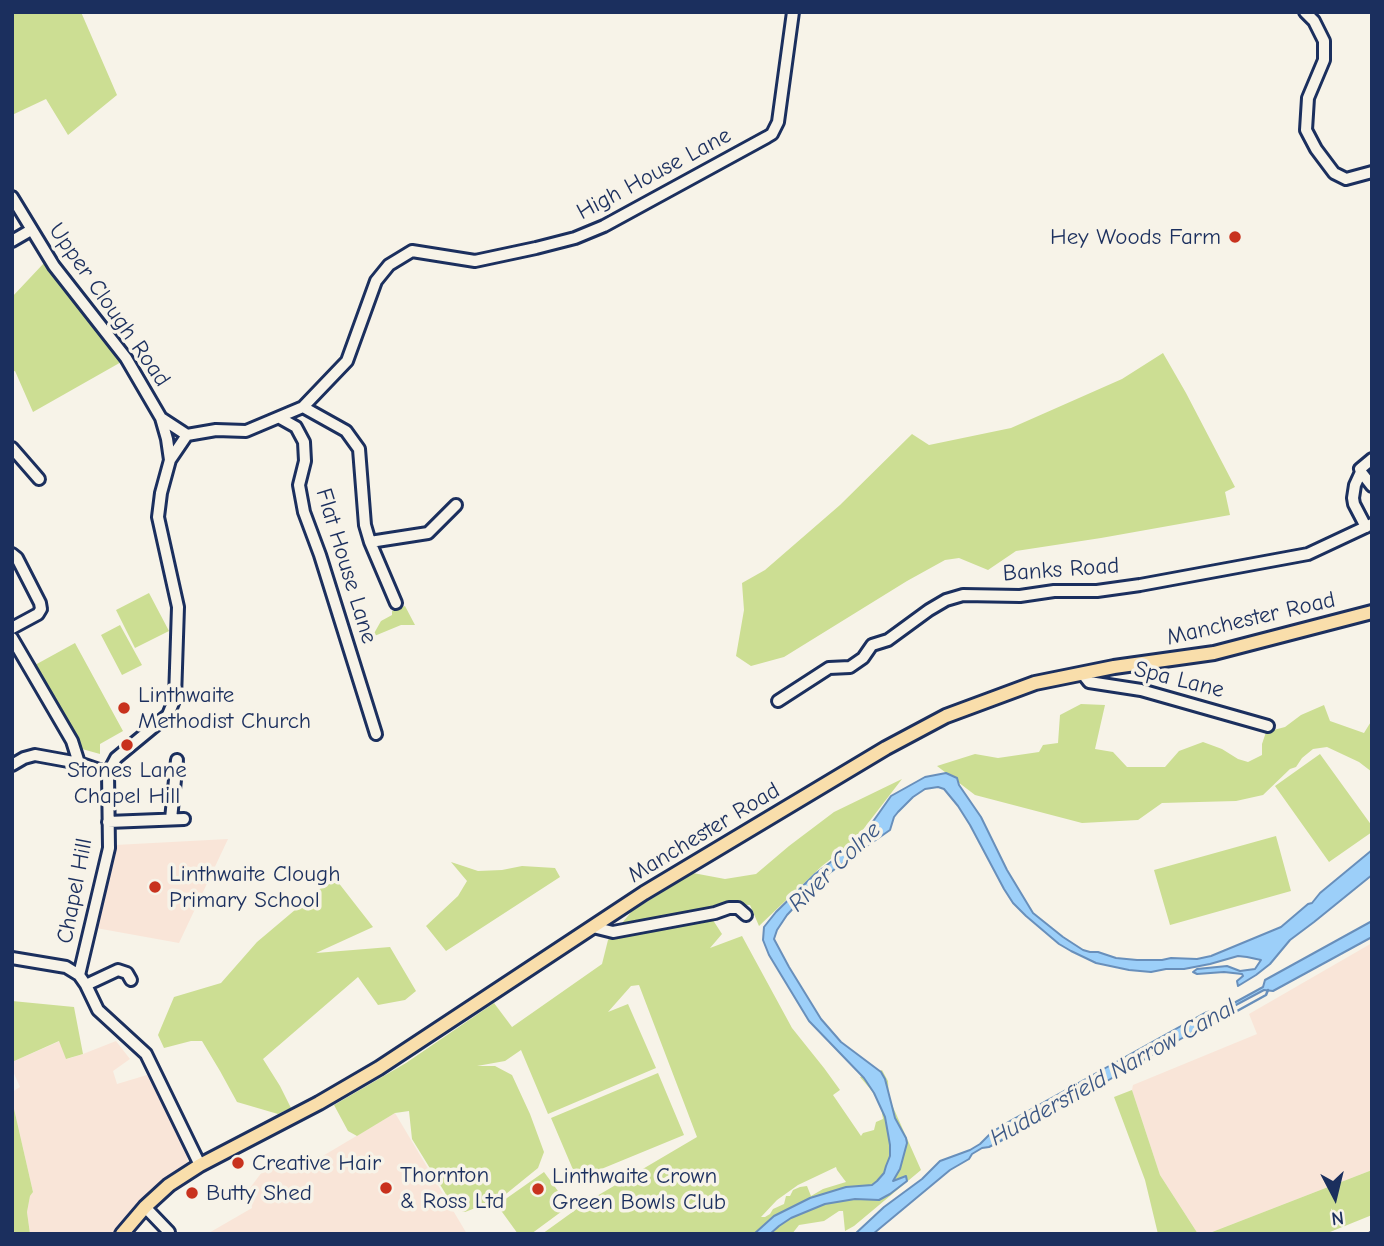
<!DOCTYPE html>
<html>
<head>
<meta charset="utf-8">
<style>
	body { margin:0 }
	#map { position:relative; width:1384px; height:1246px; overflow:hidden; background:#f7f3e8; font-family:"Comic Neue",sans-serif }
	canvas { display:block }
	.frame { position:absolute; inset:0; border:14px solid #1b2f5e; pointer-events:none }
	.north { position:absolute; left:1300px; top:1162px; width:70px; height:70px; -webkit-text-stroke:5px #f7f3e8; paint-order:stroke; rotate:173deg; font-size:19px; font-weight:700; line-height:28px; text-align:center; color:#1b2f5e }
	.north::after { content:''; display:block; margin:auto; width:24px; height:32px; background:#1b2f5e; clip-path:polygon(50% 0,100% 100%,50% 72%,0 100%) }
</style>
</head>
<body>
<div id="map">
<canvas width="1384" height="1246"></canvas>
<div class="frame"></div>
<div class="north">N</div>
</div>
<script>
const ctx = document.querySelector('canvas').getContext('2d');
ctx.lineJoin = 'round';
function paint(path, color) { ctx.fillStyle = color; ctx.fill(path, 'evenodd'); }
const toPath = rows => new Path2D(rows.map(r => 'M' + r).join(''));
function stroke(path, color, width, dash) { ctx.strokeStyle = color; ctx.lineWidth = width; ctx.lineCap = dash ? 'butt' : 'round'; ctx.setLineDash(dash || []); ctx.stroke(path); }
function drawText(font, color, halo, rows, align = 'center') {
  ctx.font = font + ' "Comic Neue",sans-serif'; ctx.lineWidth = 7; ctx.setLineDash([]); ctx.textBaseline = 'middle'; ctx.strokeStyle = halo; ctx.fillStyle = color; for (const [text, x, y, turn = 0] of rows) {
    ctx.save(); ctx.translate(x, y); ctx.rotate((+turn || 0) * Math.PI / 180); ctx.textAlign = isNaN(turn) ? turn : align; if (halo) ctx.strokeText(text, 0, 0); ctx.fillText(text, 0, 0); ctx.restore();
  }
}
paint(toPath([
	[228,839,179,943,96,928,115,845],
	[1372,943,1372,1170,1207,1234,1198,1234,1160,1175,1132,1090,1133,1085,1257,1034,1249,1014],
	[60,1041,67,1059,83,1054,116,1041,130,1059,113,1071,117,1084,147,1075,172,1121,186,1151,188,1162,134,1207,112,1234,30,1234,27,1212,30,1196,33,1192,12,1100,12,1092,20,1087,12,1069,12,1062],
	[395,1113,467,1234,207,1234,252,1208,250,1188,265,1168,295,1167,311,1163]
]), '#f9e5d8');
paint(toPath([
	[12,12,81,12,117,95,68,135,46,99,12,115],
	[44,263,123,361,33,412,15,371,12,372,12,297],
	[1163,353,1186,393,1235,487,1225,492,1230,515,1101,538,1016,551,988,570,959,558,945,560,907,581,784,657,751,666,736,656,744,610,742,583,765,570,840,505,912,434,929,445,1011,428,1122,379],
	[149,593,169,631,135,648,116,610],
	[405,606,415,625,401,625,372,637,381,621,392,615,392,611],
	[120,625,142,665,122,675,101,635],
	[75,643,123,731,100,744,100,754,82,749,35,665],
	[1081,704,1105,705,1095,749,1113,752,1127,767,1165,767,1179,751,1203,742,1222,749,1238,759,1248,762,1262,755,1262,744,1266,732,1285,727,1301,715,1324,705,1330,721,1364,733,1372,720,1372,772,1359,762,1327,747,1313,749,1302,758,1296,767,1290,769,1263,795,1236,801,1162,803,1138,820,1082,823,975,795,937,766,975,754,998,758,1039,752,1043,745,1058,743,1060,715],
	[1320,754,1372,826,1372,832,1329,862,1275,786],
	[902,779,855,840,822,866,759,926,750,905,720,904,711,917,722,934,710,948,742,936,792,1028,824,1068,840,1090,833,1095,861,1136,863,1133,874,1130,876,1122,883,1119,881,1107,872,1091,860,1077,882,1070,888,1081,889,1098,921,1170,854,1226,845,1231,843,1211,839,1211,824,1221,799,1225,792,1234,542,1234,585,1203,697,1137,639,985,631,986,608,1012,628,1004,656,1068,548,1114,521,1050,505,1061,477,1066,495,1066,512,1075,530,1114,544,1152,538,1168,501,1198,465,1212,455,1209,412,1139,409,1111,395,1113,357,1136,348,1131,334,1105,406,1063,494,1003,512,1027,602,964,608,940,632,911,693,873,725,879,756,874,789,846,834,812],
	[836,1167,837,1170,846,1182,823,1189,811,1196,807,1186,800,1187,793,1190,790,1196,786,1196,784,1204,773,1209,770,1214,765,1217,761,1217,777,1200,798,1185],
	[1276,836,1291,891,1170,925,1154,870],
	[451,862,478,871,502,870,522,866,555,868,560,877,446,951,426,926,458,896,467,881],
	[334,877,373,927,316,953,390,947,416,991,405,1000,378,1005,358,977,263,1059,280,1086,291,1108,278,1114,237,1102,220,1071,202,1041,191,1041,164,1048,158,1035,174,997,221,983,257,942],
	[12,1001,74,1007,83,1054,66,1059,59,1041,12,1062],
	[658,1073,684,1135,577,1179,551,1118],
	[1132,1090,1160,1175,1198,1234,1158,1234,1145,1180,1114,1097],
	[12,1100,33,1192,30,1196,27,1212,30,1234,12,1234],
	[1372,1170,1372,1215,1325,1234,1207,1234],
	[544,1172,569,1206,531,1234,518,1234,497,1205]
]), '#ccde93');
const water = toPath([
	[946,773,957,778,959,785,981,817,1007,870,1033,913,1063,937,1083,950,1090,952,1098,952,1116,958,1137,960,1162,960,1171,958,1197,959,1211,956,1281,927,1308,904,1312,903,1320,893,1372,850,1372,875,1314,922,1290,940,1270,964,1256,975,1238,986,1237,981,1243,976,1242,974,1224,972,1197,974,1193,972,1197,969,1227,966,1240,971,1255,969,1261,960,1247,957,1238,956,1210,964,1184,969,1166,969,1151,972,1129,970,1096,963,1071,951,1059,944,1026,916,1013,903,1004,889,970,825,958,806,944,789,938,787,925,789,913,797,898,812,894,817,890,830,847,860,819,881,787,915,777,930,774,939,789,967,821,1019,841,1042,881,1072,885,1079,895,1118,906,1138,907,1143,900,1169,893,1181,906,1176,907,1181,890,1194,879,1200,855,1199,825,1204,791,1218,779,1226,770,1234,754,1234,774,1216,810,1198,846,1187,872,1185,877,1181,884,1173,886,1166,890,1156,890,1145,885,1117,874,1093,864,1078,809,1021,769,955,763,940,764,927,776,912,815,874,860,840,891,796,925,777,946,773],
	[1372,921,1372,937,1273,991,1264,990,1221,1013,1214,1020,1014,1134,989,1147,982,1148,972,1154,969,1159,950,1170,873,1234,855,1234,884,1207,922,1179,940,1161,970,1150,980,1144,992,1132,1010,1121,1181,1026,1207,1012,1221,1010,1263,987,1265,980,1372,921]
]);
paint(water, '#9ccff9');
stroke(water, '#688fbb', 2);
stroke(toPath([
	[1218,1015,1228,1016,1266,995,1268,990]
]), '#688fbb', 2.5);
const minor = toPath([
	[1305,12,1314,21,1324,41,1324,60,1308,98,1306,130,1316,149,1334,173,1346,179,1372,172],
	[12,197,54,266,126,358,161,418,167,439,170,460,161,493,158,517,178,607,175,698,168,715,116,758,108,773],
	[12,241,31,230],
	[303,407,346,431,359,449,365,525,370,542,396,603],
	[161,418,187,435,170,460],
	[280,418,296,427,304,442,305,461,299,485,304,512,320,555,376,734],
	[187,435,216,430,246,431,303,407,347,361,376,281,389,265,412,251,475,261,536,248,575,238,604,226,767,137,772,134,778,122,793,12],
	[12,448,39,479],
	[1361,472,1372,486],
	[1366,527,1354,504,1353,498,1355,485,1361,472,1360,469,1372,459],
	[370,542,428,533,456,505],
	[12,554,17,558,40,603,41,609,38,614,12,628],
	[12,638,72,741,79,763],
	[1082,673,1089,682,1141,690,1268,726],
	[778,701,829,668,850,667,863,658,872,645,888,640,929,610,946,600,963,595,1020,596,1054,591,1097,591,1140,585,1308,554,1372,524],
	[12,765,24,758,35,755,79,763,108,773],
	[171,819,177,760],
	[108,822,184,819],
	[593,927,613,932,715,913,729,908,738,908,746,915],
	[12,958,66,967,79,975,86,985,98,1010,146,1054,200,1165],
	[79,975,109,848,108,773],
	[86,985,118,970,127,973,131,980],
	[145,1207,169,1232]
]);
const major = toPath([
	[122,1234,145,1207,169,1185,200,1165,319,1103,379,1068,644,893,886,748,946,716,1035,683,1114,667,1214,653,1372,612]
]);
stroke(minor, '#1b2f5e', 16);
stroke(major, '#1b2f5e', 18);
stroke(minor, '#f7f3e8', 10);
stroke(major, '#f9deab', 12);
const rail = toPath([
	[1370,1234,1372,1233]
]);
stroke(rail, '#1b2f5e', 5);
stroke(rail, '#f7f3e8', 2.5, [8]);
for (const [x, y, r, color] of [
	[1235,237,7,"#c8321e"],
	[124,708,7,"#c8321e"],
	[127,745,7,"#c8321e"],
	[155,887,7,"#c8321e"],
	[238,1163,7,"#c8321e"],
	[386,1188,7,"#c8321e"],
	[538,1189,7,"#c8321e"],
	[192,1193,7,"#c8321e"]
]) { const dot = new Path2D(); dot.arc(x, y, r, 0, 2 * Math.PI); ctx.fillStyle = color; ctx.fill(dot); stroke(dot, '#f7f3e8', 2.5); }
drawText('23px', '#1b2f5e', '#f7f3e8', [
	["High House Lane",654,174,-28],
	["Upper Clough Road",109,305,55],
	["Flat House Lane",346,566,73],
	["Banks Road",1061,570,-4],
	["Manchester Road",1251,619,-13],
	["Spa Lane",1179,680,14],
	["Manchester Road",704,833,-31],
	["Chapel Hill",75,891,-79]
]);
drawText('23px', '#1b2f5e', '#f7f3e8', [
	["Hey Woods Farm",1221,237,"right"],
	["Linthwaite",138,695],
	["Methodist Church",138,721],
	["Stones Lane",127,770,"center"],
	["Chapel Hill",127,796,"center"],
	["Linthwaite Clough",169,874],
	["Primary School",169,900],
	["Creative Hair",252,1163],
	["Thornton",400,1175],
	["& Ross Ltd",400,1201],
	["Linthwaite Crown",552,1176],
	["Green Bowls Club",552,1202],
	["Butty Shed",206,1193]
], 'left');
drawText('italic 24px', '#3b5785', '#f7f3e8', [
	["River Colne",835,867,-44],
	["Huddersfield Narrow Canal",1113,1073,-29]
]);
</script>
</body>
</html>
